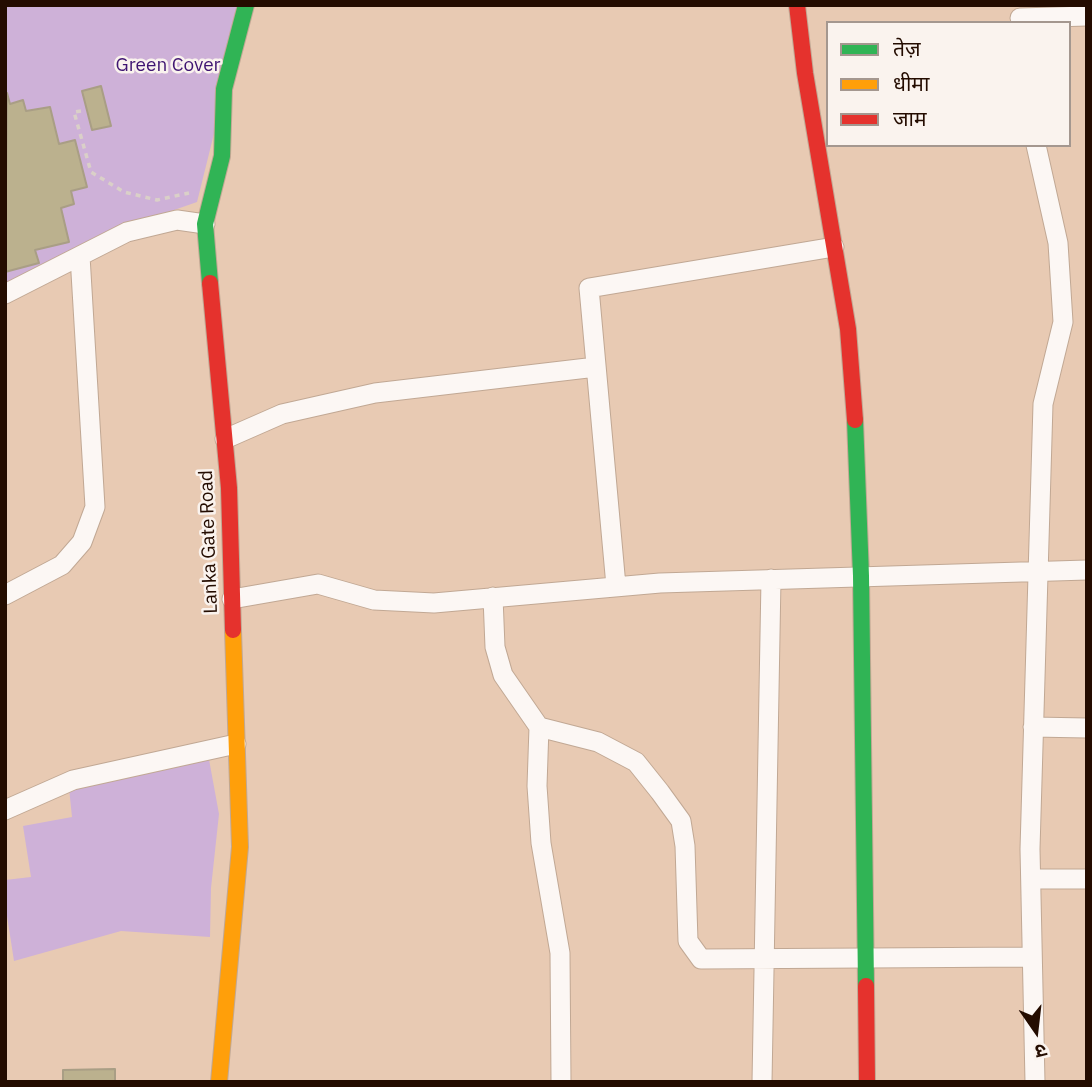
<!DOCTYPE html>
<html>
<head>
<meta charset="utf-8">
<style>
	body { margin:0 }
	#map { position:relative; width:1092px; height:1087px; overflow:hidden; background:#e8cab3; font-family:"IBM Plex Sans","Noto Sans Devanagari",sans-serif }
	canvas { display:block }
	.frame { position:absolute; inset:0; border:7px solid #240c00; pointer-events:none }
	.legend { position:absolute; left:826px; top:21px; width:245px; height:126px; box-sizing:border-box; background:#faf3ee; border:2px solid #a4978f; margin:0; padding:9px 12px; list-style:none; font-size:21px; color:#240c00 }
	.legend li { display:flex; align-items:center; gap:14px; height:35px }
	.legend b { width:35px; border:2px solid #a4978f }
	.north { position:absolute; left:1001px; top:996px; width:70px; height:70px; -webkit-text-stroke:5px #faf3ee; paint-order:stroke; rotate:166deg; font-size:19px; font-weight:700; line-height:28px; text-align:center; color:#240c00 }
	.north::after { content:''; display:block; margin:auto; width:24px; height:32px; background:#240c00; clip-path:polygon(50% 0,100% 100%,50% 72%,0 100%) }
</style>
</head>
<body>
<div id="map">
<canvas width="1092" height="1087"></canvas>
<div class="frame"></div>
<ul class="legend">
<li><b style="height:9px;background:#30b455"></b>तेज़</li>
<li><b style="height:9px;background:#ff9f0a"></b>धीमा</li>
<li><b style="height:9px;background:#e5322d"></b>जाम</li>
</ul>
<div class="north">उ</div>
</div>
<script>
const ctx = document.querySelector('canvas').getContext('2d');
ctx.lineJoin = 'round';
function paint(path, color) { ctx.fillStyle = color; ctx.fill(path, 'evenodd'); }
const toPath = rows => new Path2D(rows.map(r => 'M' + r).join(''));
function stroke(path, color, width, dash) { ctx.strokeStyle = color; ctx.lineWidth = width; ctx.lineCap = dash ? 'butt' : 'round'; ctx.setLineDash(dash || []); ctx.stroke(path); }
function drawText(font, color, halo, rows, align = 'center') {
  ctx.font = font + ' "IBM Plex Sans",sans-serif'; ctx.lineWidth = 5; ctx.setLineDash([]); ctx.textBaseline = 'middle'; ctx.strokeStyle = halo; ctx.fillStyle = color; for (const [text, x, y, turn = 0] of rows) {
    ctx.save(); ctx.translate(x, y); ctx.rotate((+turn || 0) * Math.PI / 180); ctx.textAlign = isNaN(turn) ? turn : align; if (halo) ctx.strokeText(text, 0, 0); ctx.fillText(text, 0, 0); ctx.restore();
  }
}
paint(toPath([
	[5,5,246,5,197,202,94,238,5,287],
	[208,754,219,814,211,888,210,937,121,931,14,961,5,903,5,880,31,877,23,826,72,817,69,788]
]), '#ceb1d8');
const building = toPath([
	[101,86,111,126,92,130,82,91,101,86],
	[7,93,10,104,23,100,26,111,50,107,59,144,75,140,87,187,71,191,74,204,61,208,69,242,35,250,39,263,5,272,7,93],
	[115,1069,115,1082,63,1082,63,1070,115,1069]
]);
paint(building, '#bbb18e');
stroke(building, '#a99e85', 2);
const street = toPath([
	[1020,18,1087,16],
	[5,294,127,232,177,220,205,224],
	[225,439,282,414,375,393,596,367],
	[616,586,589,288,834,247],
	[5,595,62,565,82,542,95,507,80,256],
	[493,597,495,647,503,675,539,727,537,786,541,843,560,953,561,1082],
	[232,599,318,584,374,600,434,603,660,583,1087,570],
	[539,727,598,742,636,762,660,792,681,821,685,846,688,941,701,959,1032,957],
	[1033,727,1087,728],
	[5,810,73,780,236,744],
	[1031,879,1087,879],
	[762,1082,771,579],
	[1035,1082,1030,849,1043,404,1063,322,1058,243,1036,145]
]);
const fast = toPath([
	[210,283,205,224,222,156,224,89,246,5],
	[855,420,861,576,866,986]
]);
const slow = toPath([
	[219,1082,240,847,233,630]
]);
const jam = toPath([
	[797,5,805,73,848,329,855,420],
	[210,283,229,488,233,630],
	[866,986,867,1082]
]);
stroke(street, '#c1a894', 21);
stroke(fast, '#c1a894', 18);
stroke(slow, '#c1a894', 18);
stroke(jam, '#c1a894', 18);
stroke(toPath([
	[81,111,74,112,91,172,124,192,157,200,189,193]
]), '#dad0c8', 3.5, [5, 5]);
stroke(street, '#fcf7f4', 19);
stroke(fast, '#30b455', 16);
stroke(slow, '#ff9f0a', 16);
stroke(jam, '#e5322d', 16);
drawText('19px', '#3f1572', '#faf3ee', [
	["Green Cover",168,66]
]);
drawText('19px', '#240c00', '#faf3ee', [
	["Lanka Gate Road",209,542,-92]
]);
</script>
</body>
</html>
